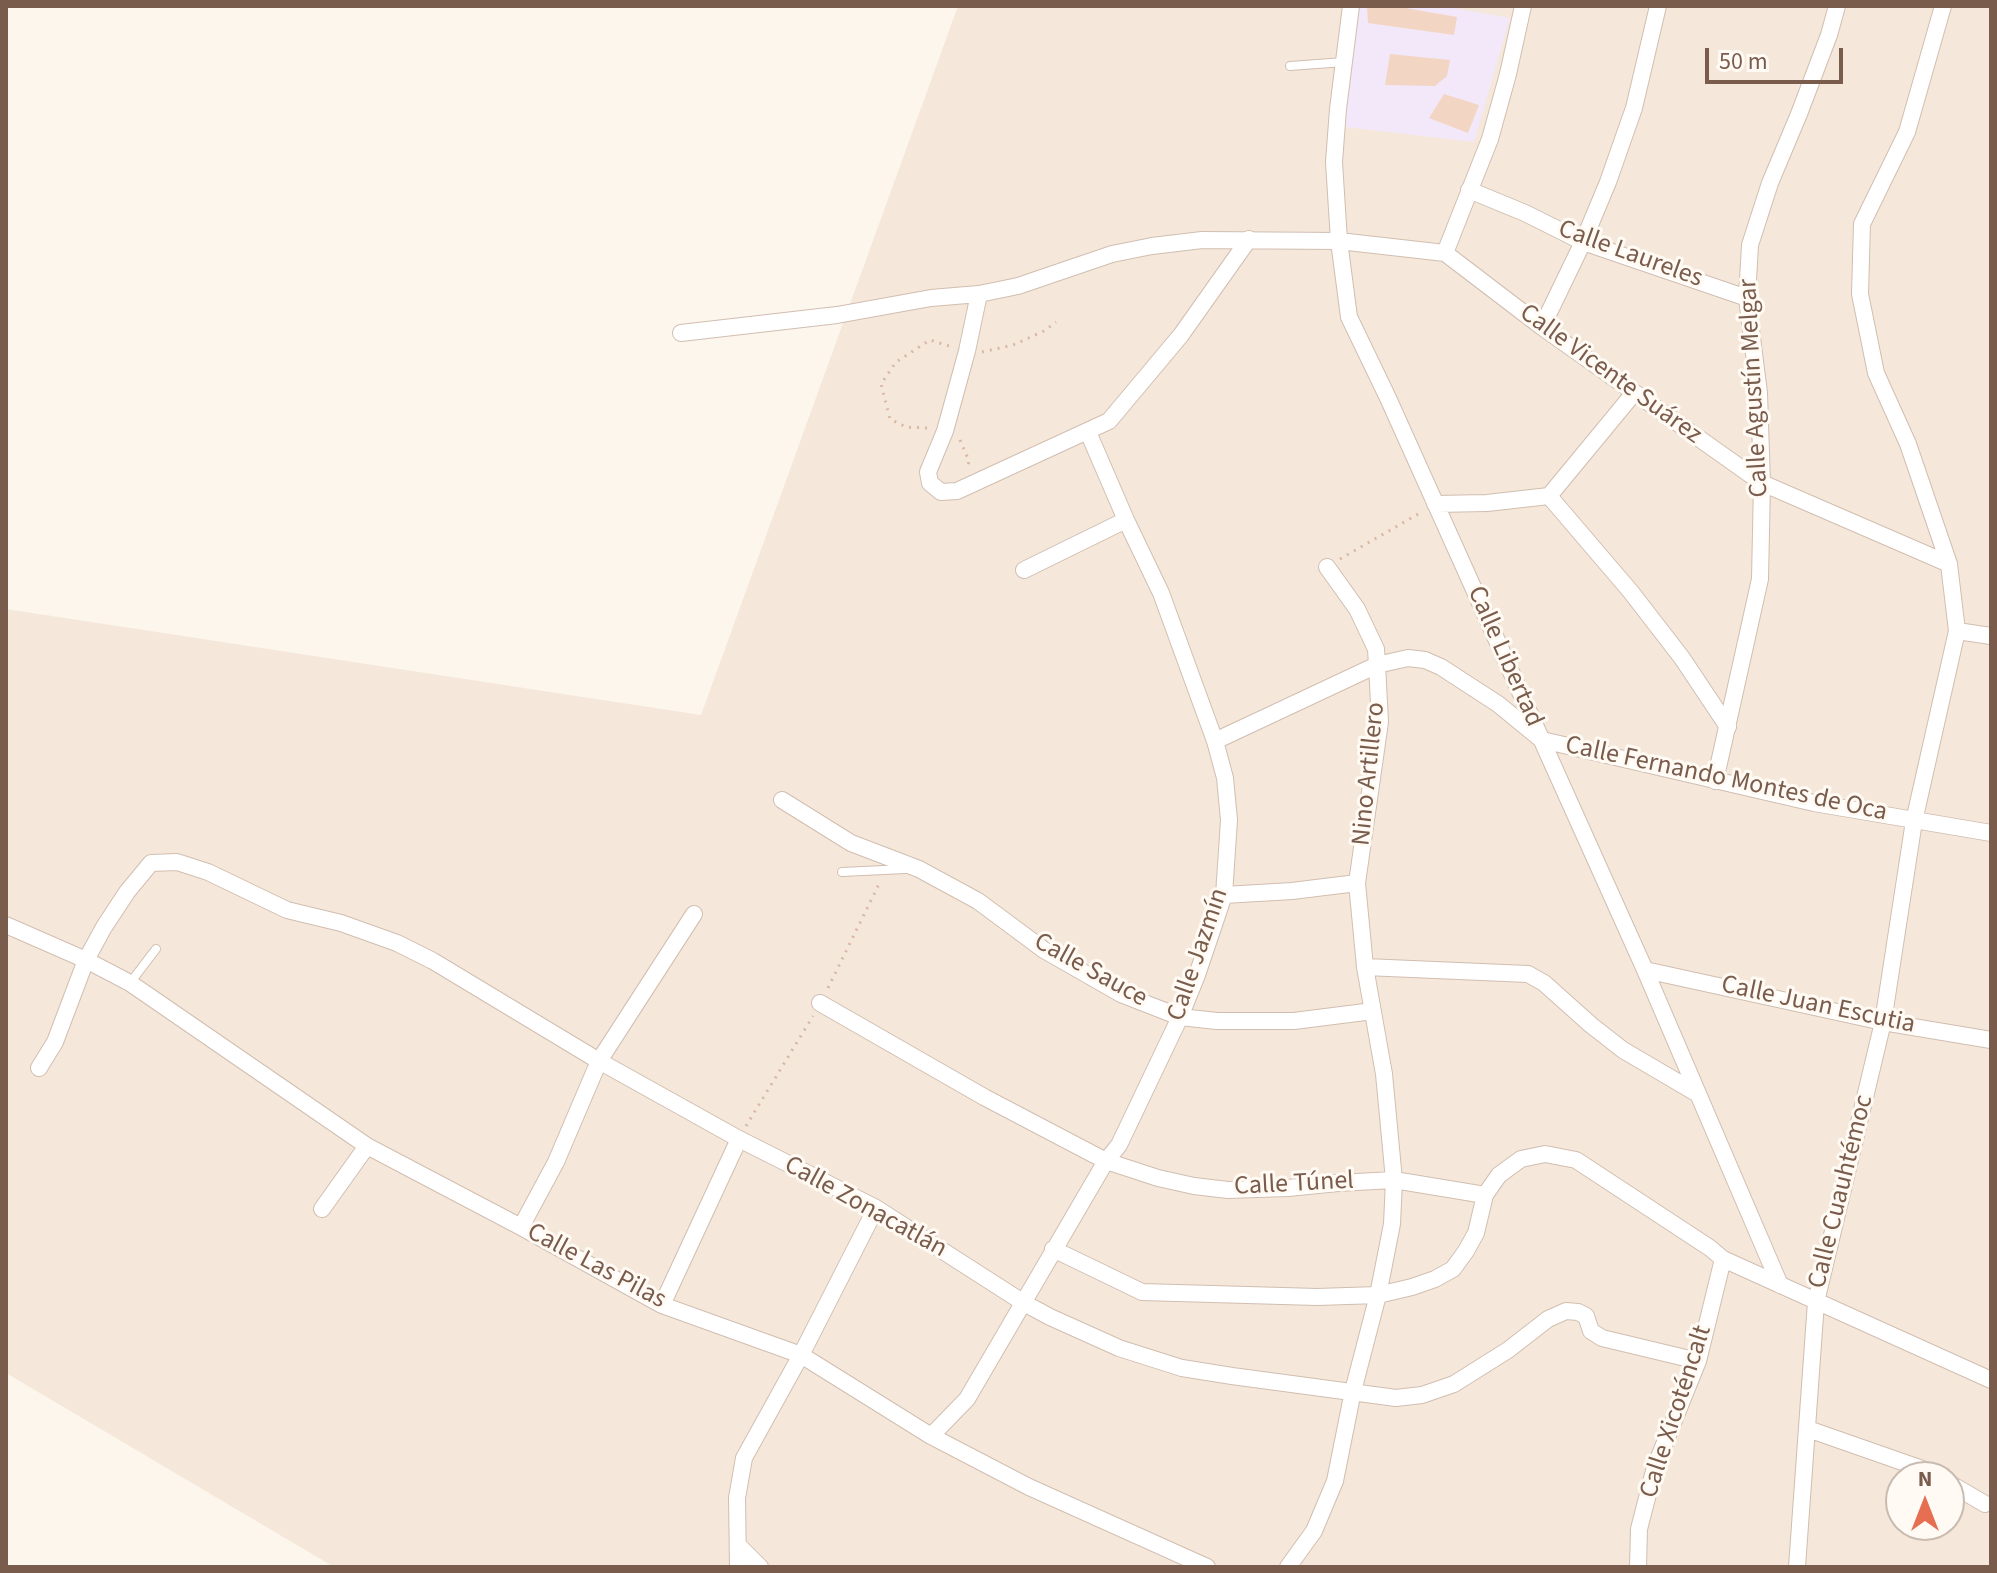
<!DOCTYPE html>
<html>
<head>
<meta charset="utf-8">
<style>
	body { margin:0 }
	#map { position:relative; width:1997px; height:1573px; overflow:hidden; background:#fdf6ec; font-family:"Source Sans 3",sans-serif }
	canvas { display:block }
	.frame { position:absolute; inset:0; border:8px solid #7a5c4d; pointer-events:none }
	.north { position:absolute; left:1885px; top:1461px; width:80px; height:80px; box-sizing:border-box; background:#fffaf3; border:2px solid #cabbb1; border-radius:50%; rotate:0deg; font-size:22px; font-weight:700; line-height:32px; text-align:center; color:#7a5c4d }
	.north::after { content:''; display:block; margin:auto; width:28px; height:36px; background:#e76f51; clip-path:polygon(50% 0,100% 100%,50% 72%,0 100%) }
	.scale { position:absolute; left:1705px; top:48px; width:138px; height:36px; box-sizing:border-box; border:4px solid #7a5c4d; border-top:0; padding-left:10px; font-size:24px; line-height:28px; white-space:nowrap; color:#7a5c4d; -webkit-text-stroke:6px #fffaf3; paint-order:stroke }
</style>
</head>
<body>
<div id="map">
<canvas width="1997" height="1573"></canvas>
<div class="frame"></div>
<div class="north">N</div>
<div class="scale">50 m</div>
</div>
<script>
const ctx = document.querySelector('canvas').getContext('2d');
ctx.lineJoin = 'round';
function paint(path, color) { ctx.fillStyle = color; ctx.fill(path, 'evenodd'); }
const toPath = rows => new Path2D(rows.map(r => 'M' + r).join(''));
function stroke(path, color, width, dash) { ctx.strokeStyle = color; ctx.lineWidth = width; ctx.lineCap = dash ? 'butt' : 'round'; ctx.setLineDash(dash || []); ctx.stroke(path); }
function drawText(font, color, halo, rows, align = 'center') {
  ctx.font = font + ' "Source Sans 3",sans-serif'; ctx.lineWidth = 6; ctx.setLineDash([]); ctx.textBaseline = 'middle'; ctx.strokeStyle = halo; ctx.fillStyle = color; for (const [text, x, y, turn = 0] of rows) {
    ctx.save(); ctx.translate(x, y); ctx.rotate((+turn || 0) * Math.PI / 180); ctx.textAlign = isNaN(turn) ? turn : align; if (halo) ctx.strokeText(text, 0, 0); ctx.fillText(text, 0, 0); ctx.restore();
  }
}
paint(toPath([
	[958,6,1991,6,1991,1567,334,1567,6,1373,6,609,701,715],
	[1901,1477,1949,1477,1949,1525,1901,1525]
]), '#f5e8da');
paint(toPath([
	[1358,6,1442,6,1510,18,1474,142,1337,126]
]), '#f3e8fa');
paint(toPath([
	[1367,6,1394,6,1457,17,1454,35,1368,23],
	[1390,54,1450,60,1447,76,1435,86,1385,85],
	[1444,94,1479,105,1468,133,1429,118]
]), '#f3d5c3');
const service = toPath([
	[1290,66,1344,62],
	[842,872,905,869],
	[130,983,156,949]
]);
const minor = toPath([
	[1351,6,1338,109,1334,162,1339,241,1349,317,1388,398,1645,970,1780,1285],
	[1469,190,1525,213,1583,242,1747,298],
	[1445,253,1490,139,1508,74,1523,6],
	[979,294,967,351,945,431,928,472,930,483,941,492,957,491,1109,421,1181,335,1249,239],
	[1542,327,1583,242,1608,182,1634,108,1658,6],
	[681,333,837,315,931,298,979,294,1018,286,1112,254,1152,246,1202,240,1339,241,1445,253,1542,327,1762,483,1949,564],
	[1549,496,1631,592,1682,658,1728,727],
	[1549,496,1634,393],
	[1435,504,1487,503,1549,496],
	[1024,570,1126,520],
	[1957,631,1991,636],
	[1215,741,1377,665,1408,658,1425,660,1441,667,1498,704,1542,740,1814,803,1991,833],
	[1715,781,1760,579,1762,483,1759,393,1747,298,1750,245,1770,183,1799,114,1829,35,1837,6],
	[782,800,851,843,919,869,978,901,1044,950,1121,994,1180,1017,1217,1021,1294,1021,1373,1011],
	[1224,895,1292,891,1357,883],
	[6,925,86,960,130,983,367,1146,521,1227,662,1305,801,1355,931,1436,1029,1487,1207,1567],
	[1365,967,1528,974,1544,983,1591,1025,1623,1050,1698,1094],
	[1645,970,1883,1022,1991,1040],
	[820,1003,984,1097,1106,1161,1158,1178,1194,1186,1228,1190,1288,1188,1338,1183,1394,1180,1485,1195],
	[39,1068,55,1042,86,960,104,927,127,892,151,863,177,862,208,872,287,910,341,923,397,943,433,961,599,1061,739,1139,876,1208,1024,1303,1050,1317,1119,1348,1182,1368,1232,1376,1396,1398,1422,1395,1454,1384,1508,1350,1548,1319,1566,1311,1578,1312,1586,1316,1591,1331,1602,1338,1698,1361],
	[322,1209,367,1146],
	[521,1227,556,1162,599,1061,694,914],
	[1053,1249,1142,1292,1317,1297,1378,1295,1412,1287,1435,1279,1453,1269,1466,1251,1476,1233,1485,1195,1499,1175,1521,1159,1545,1154,1576,1160,1710,1248,1723,1259,1991,1380],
	[662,1305,739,1139],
	[1808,1429,1928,1471,1938,1477],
	[931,1436,967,1399,1106,1161,1119,1145,1180,1017,1197,975,1224,895,1229,820,1225,778,1215,741,1161,593,1126,520,1088,432],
	[1949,1483,1985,1504],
	[738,1545,760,1567],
	[738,1567,737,1498,744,1458,801,1355,876,1208],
	[1288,1567,1314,1531,1335,1481,1353,1391,1378,1295,1392,1224,1394,1180,1384,1074,1365,967,1357,883,1380,722,1377,665,1376,649,1357,609,1327,567],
	[1638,1567,1639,1529,1655,1467,1698,1361,1723,1259],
	[1797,1567,1816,1302,1883,1022,1914,821,1957,631,1949,564,1908,444,1876,373,1860,294,1862,224,1907,132,1943,6]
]);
stroke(service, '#d1beb0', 10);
stroke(minor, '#d1beb0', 18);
stroke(toPath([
	[982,352,1013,345,1044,331,1056,322],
	[927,428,906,427,890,419,881,384,896,362,930,340,952,347],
	[960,440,969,461,968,466],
	[1340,559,1420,513],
	[828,988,879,884],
	[746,1126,813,1016]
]), '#d9b8a5', 3, [2, 6]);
stroke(service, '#fff', 8);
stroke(minor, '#fff', 16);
drawText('26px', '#7a5c4d', '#fffaf3', [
	["Calle Laureles",1630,255,20],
	["Calle Vicente Suárez",1610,375,36],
	["Calle Agustín Melgar",1755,388,-93],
	["Calle Libertad",1504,657,66],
	["Nino Artillero",1370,774,-84],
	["Calle Fernando Montes de Oca",1726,780,12],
	["Calle Jazmín",1199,955,-71],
	["Calle Sauce",1090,971,29],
	["Calle Juan Escutia",1818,1006,12],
	["Calle Túnel",1294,1185,-3],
	["Calle Cuauhtémoc",1842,1192,-76],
	["Calle Zonacatlán",865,1208,29],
	["Calle Las Pilas",596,1267,28],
	["Calle Xicoténcalt",1677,1412,-72]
]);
</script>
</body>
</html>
